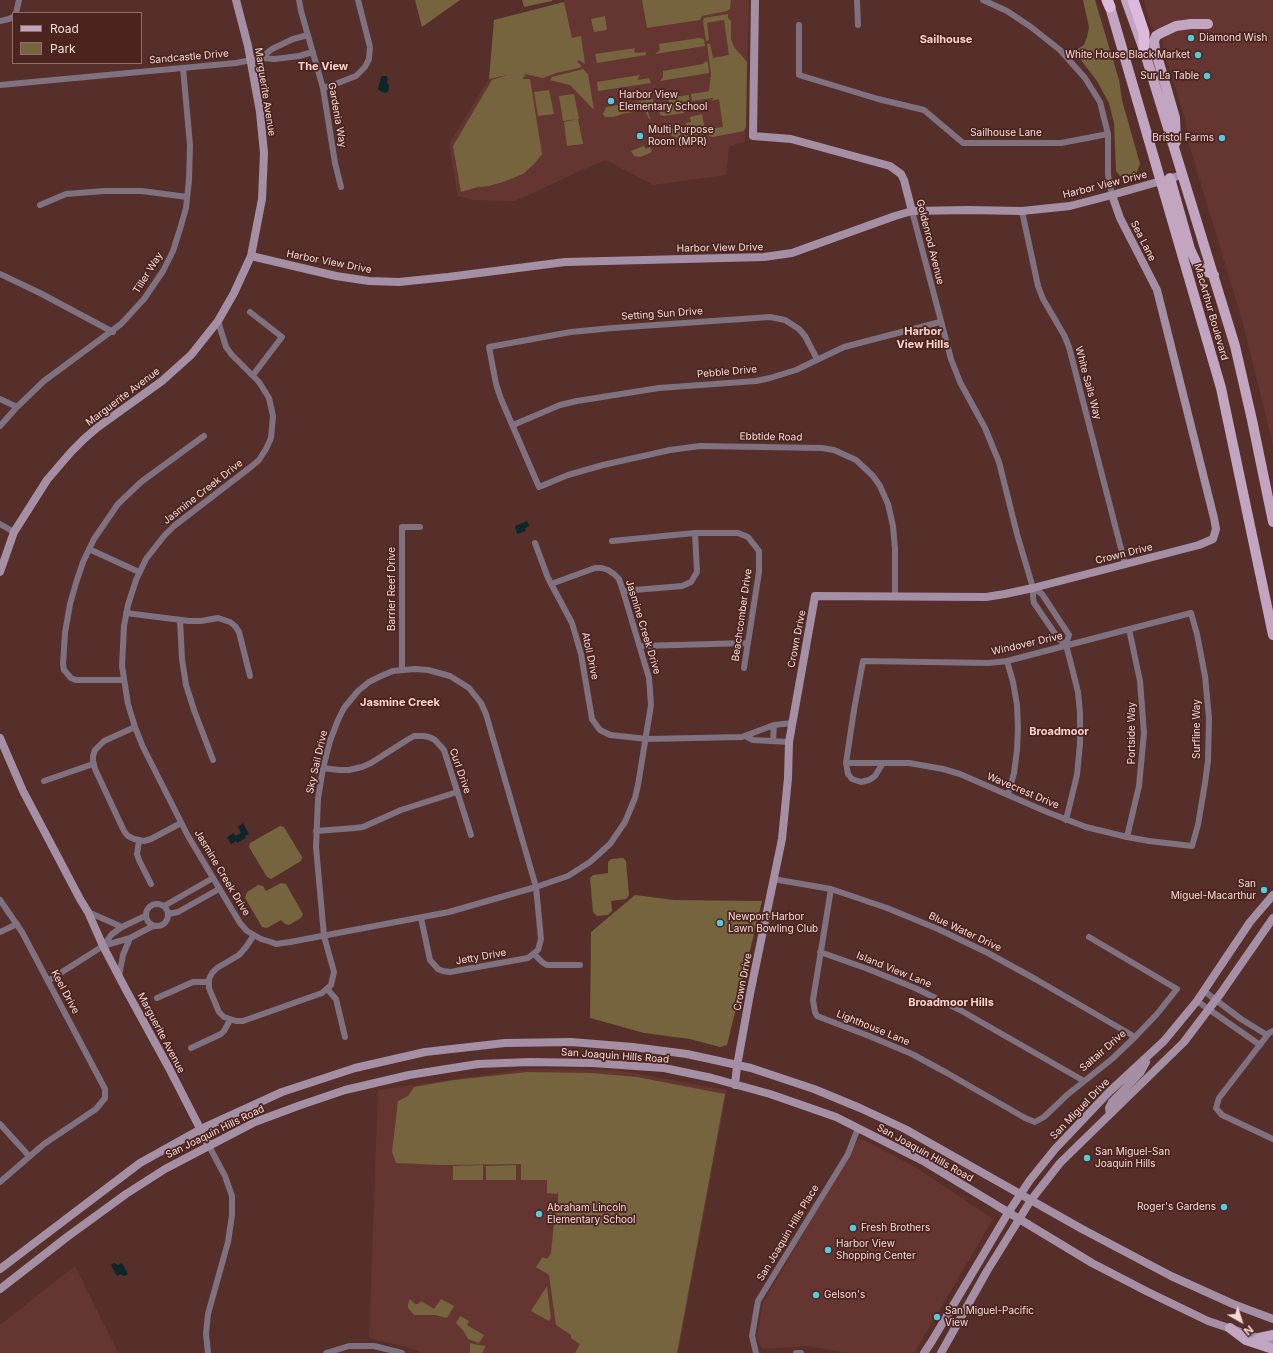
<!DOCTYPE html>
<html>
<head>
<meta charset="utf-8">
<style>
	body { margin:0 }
	#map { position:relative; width:1273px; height:1353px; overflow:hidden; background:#562f2a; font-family:Inter,sans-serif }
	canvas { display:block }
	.legend { position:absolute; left:12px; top:12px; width:130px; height:52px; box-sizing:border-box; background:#4b2420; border:1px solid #8f6d6a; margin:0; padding:5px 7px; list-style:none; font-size:12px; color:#f5dbd8 }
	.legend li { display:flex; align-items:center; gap:8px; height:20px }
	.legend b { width:20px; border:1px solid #8f6d6a }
	.north { position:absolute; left:1221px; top:1301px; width:40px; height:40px; -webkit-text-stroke:3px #4b2420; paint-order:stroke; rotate:141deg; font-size:11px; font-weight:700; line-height:16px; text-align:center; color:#f5dbd8 }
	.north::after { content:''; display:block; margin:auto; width:14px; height:18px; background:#f5dbd8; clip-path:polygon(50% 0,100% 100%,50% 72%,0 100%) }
</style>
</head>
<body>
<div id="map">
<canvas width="1273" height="1353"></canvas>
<ul class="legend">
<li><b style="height:5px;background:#c2a5c1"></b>Road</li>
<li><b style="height:11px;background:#75643e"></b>Park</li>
</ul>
<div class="north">N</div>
</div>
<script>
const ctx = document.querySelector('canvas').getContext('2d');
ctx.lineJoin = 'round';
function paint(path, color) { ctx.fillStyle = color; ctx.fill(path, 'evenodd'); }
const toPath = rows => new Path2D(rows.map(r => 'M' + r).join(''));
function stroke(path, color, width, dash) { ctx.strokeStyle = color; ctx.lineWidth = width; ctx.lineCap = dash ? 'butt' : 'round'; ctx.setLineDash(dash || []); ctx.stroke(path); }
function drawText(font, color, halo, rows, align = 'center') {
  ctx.font = font + ' Inter,sans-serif'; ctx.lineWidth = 3.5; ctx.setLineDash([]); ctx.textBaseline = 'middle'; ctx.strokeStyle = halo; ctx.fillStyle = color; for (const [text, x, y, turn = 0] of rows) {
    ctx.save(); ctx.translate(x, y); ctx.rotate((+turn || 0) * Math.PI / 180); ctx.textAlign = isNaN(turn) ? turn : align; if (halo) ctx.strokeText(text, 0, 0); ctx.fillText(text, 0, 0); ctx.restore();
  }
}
paint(toPath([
	[564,0,749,0,745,142,735,144,729,147,726,175,653,185,606,160,580,171,515,201,474,200,458,196,449,144,490,77,494,20,564,2],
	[1144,0,1273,0,1273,445,1243,323,1188,141,1186,122,1162,44,1163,42,1161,36,1151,26],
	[527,1069,617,1070,727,1090,678,1353,422,1353,414,1349,369,1338,378,1090],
	[859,1138,917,1168,993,1219,914,1353,849,1353,807,1346,762,1349,757,1336,763,1303],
	[75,1266,118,1353,0,1353,0,1325]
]), '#653631');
paint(toPath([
	[415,0,460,0,422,27],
	[522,0,552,0,552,1,524,7],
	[642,0,731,0,730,9,727,11,702,16,700,20,647,28],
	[1083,0,1095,0,1119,80,1122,100,1140,164,1135,177,1128,178,1120,176,1116,171,1114,123,1109,103,1097,81,1074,51,1084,45,1087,37,1089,27],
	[564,2,572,38,581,36,585,64,579,60,577,62,582,66,579,68,556,73,543,78,525,74,523,79,530,79,542,154,534,164,523,174,503,182,489,186,478,187,461,192,453,146,492,80,507,75,489,79,494,20],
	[728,14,728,18,731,21,731,39,734,47,747,62,746,127,744,131,739,132,713,137,709,136,708,129,723,127,719,99,712,101,713,98,692,101,691,94,709,91,711,74,707,44,710,44,713,58,729,55,724,20,707,23,709,40,706,41,703,21,704,18],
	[605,16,607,30,594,32,591,19],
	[699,38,704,39,705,46,655,54,660,50,659,44],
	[636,48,634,50,635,53,646,52,646,55,597,63,595,54],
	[706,61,708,63,709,73,660,81,663,77,663,71,703,64],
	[583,69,588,74,594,110,570,85,550,80,552,77],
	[640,75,638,78,638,80,649,78,651,83,598,91,597,82],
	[549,90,554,114,538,116,534,92],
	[574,94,579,119,563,121,559,96],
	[689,95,689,102,677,101,671,105,667,98],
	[653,99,655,107,647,109,650,118,649,119,645,110,622,114,614,117,605,117,603,114,606,107],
	[677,104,693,104,693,106,688,107,689,110,685,111,684,113,664,116,660,115,659,109,671,107],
	[702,114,706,134,678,138,667,134,666,130,686,126,686,123,691,122,690,117],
	[578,119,583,144,567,146,564,122],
	[644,146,646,149,650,147,652,152,641,157,634,156,631,151],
	[280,826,284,827,302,857,301,861,271,879,267,877,249,847,250,843],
	[623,858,626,861,629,895,626,899,611,901,612,911,608,915,597,916,593,912,590,878,593,875,608,873,608,862,611,859],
	[281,883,286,884,303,914,301,918,289,925,285,924,281,920,267,928,262,927,245,898,247,892,258,885,263,886,266,891],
	[635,895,674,900,762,901,727,1045,720,1047,690,1039,644,1033,590,1018,591,932],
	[527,1072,591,1073,637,1077,725,1094,677,1353,575,1353,580,1344,571,1338,571,1335,556,1325,549,1275,536,1267,543,1257,547,1259,551,1253,554,1222,546,1212,558,1212,558,1191,557,1194,547,1193,547,1180,521,1180,521,1164,440,1165,396,1163,392,1152,398,1101,408,1096,414,1087,454,1080],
	[483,1165,483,1180,453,1180,453,1166],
	[516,1165,516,1180,486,1180,486,1166],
	[547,1286,551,1318,549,1321,531,1311],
	[410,1299,415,1304,418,1304,421,1301,434,1309,441,1299,454,1306,447,1318,435,1315,414,1315,408,1308,408,1304],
	[460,1316,469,1321,467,1325,484,1335,479,1343,468,1339,463,1330,456,1323],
	[470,1343,478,1345,486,1346,482,1353,470,1353]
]), '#75643e');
paint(toPath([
	[383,76,387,76,388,79,387,82,389,86,388,92,385,93,380,91,378,89,381,77],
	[527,521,529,526,525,528,526,531,517,534,515,526],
	[243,823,249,834,245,836,246,838,237,843,236,841,231,844,227,837,234,833,235,836,241,833,238,827],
	[114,1263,118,1265,122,1263,128,1274,124,1276,120,1274,117,1276,111,1265]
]), '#0c262a');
stroke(toPath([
	[299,0,301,11,323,88,335,163,341,187],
	[857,0,858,25],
	[983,0,1007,11,1031,27,1060,50,1085,78,1100,102,1108,134,1108,175,1112,195],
	[16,13,19,0],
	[0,21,9,19,13,17],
	[799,25,799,75,878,99,924,110,963,143,1061,143,1108,134],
	[261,58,272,49,293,39,308,35],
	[0,85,236,63,261,58,275,59,299,56,313,52],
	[323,88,338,83,356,76,365,67,369,59,370,47,358,0],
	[40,205,66,194,104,191,142,191,187,197],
	[912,211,951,359,960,382,985,428,999,462,1017,534,1033,588,1033,598,1034,603,1058,638,1066,645,1070,660,1078,692,1080,713,1080,744,1077,775,1066,820],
	[1022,211,1038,286,1043,299,1064,335,1069,347,1125,564],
	[0,274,40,293,113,332],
	[250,312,282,337,253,375],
	[218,321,226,347,232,355,259,382,269,398,273,416,271,438,266,449,259,460,252,466,174,526,164,536,146,559,136,580,128,605,124,626,122,666,128,704,135,727,143,747,188,836,240,923,247,931,261,939,271,942,276,944,290,942,449,912,536,887,568,876,590,862,610,844,625,822,635,798,638,785,651,705,649,678,623,591,619,579,614,574,608,570,602,568,595,568,551,584],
	[817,359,805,336,799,329,785,320,770,317,613,328,571,332,489,347,496,384,501,399,539,487,568,475,603,465,670,450,700,446,822,448,834,450,856,460,873,476,880,486,888,504,893,526,895,549,895,597],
	[0,399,17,407],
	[513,425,560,405,577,401,659,388,756,381,770,378,796,370,844,347,940,322],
	[0,426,17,407,44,381,121,324,144,299,163,271,173,251,180,229,186,208,189,180,190,145,183,68],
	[0,524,14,532],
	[612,541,695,533,738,533,748,537,759,551,759,572,744,668],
	[535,543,548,578,572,623,581,654,592,719,600,730,610,735,647,739,742,737,774,725,792,723],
	[89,549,139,572],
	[1033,588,1042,594,1069,635,1066,645],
	[623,591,682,586,691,582,697,572,695,533],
	[126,613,189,621,201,621,218,618,230,622,235,626,239,632,250,676],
	[180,620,182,659,186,685,194,710,213,760],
	[640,646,748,643],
	[1007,661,1013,682,1017,705,1018,728,1017,750,1014,773,1008,795],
	[402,670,402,527,420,527],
	[124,680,76,680,71,678,64,670,63,664,65,633,70,604,76,583,83,562,94,539,118,504,141,482,204,436],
	[135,727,104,741,95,750,93,756,93,761,95,769,124,831,128,836,134,839,144,841,151,839,181,823],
	[745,736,753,740,789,742],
	[773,740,774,725],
	[846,763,909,763,943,769,960,774,1047,812,1086,827,1127,837,1149,841,1192,846,1198,825,1205,783,1208,761,1209,718,1205,676,1197,634,1191,613,1007,661,989,663,863,661,854,710,846,763,848,774,852,779,861,782,869,780,875,776,883,763],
	[323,768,339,770,349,770,362,767,371,763,407,740,414,736,423,736,429,737,435,740,444,750,471,835],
	[44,781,93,764],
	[316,831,355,828,363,827,401,810,457,792],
	[1127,837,1139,786,1144,733,1140,681,1129,629],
	[139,841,137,854,139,860,151,884],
	[773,879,831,889,887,908,938,929,988,953,1037,980,1135,1037],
	[831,889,813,1000,815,1012,817,1016,869,1036,912,1054,947,1073,1025,1118,1035,1122,1044,1117,1067,1095,1112,1059,1135,1037,1157,1014,1177,989,1089,937],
	[0,900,22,932,105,1089,105,1098,96,1109,44,1144,0,1182],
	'146 915a11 11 0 1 1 22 0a11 11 0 1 1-22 0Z',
	[164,906,213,878],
	[88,912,122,927],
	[168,914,178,912,219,889],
	[0,932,17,924],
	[254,935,246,947,239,955,217,968,212,973,209,979,209,988,211,993,219,1012,224,1017,236,1021,243,1021,322,993,331,985,334,972,324,936,316,847,318,799,323,768,330,741,338,720,344,708,358,691,369,682,381,676,393,671,415,669,428,670,450,676,469,688,481,703,486,714,536,887,541,939,538,950,528,958,450,972,443,971,438,969,430,960,421,918],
	[103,946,112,934,122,927,145,916],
	[820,952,868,969,915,988,960,1010,1084,1081],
	[534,954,542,962,547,965,580,965],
	[119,976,123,955,130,938],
	[48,981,103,946,130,938,153,926],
	[328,990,336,999,345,1037],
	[1204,991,1241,1019,1267,1035],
	[157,998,193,982,209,982],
	[1197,1001,1260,1045],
	[1273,1031,1269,1033,1219,1098,1216,1108,1222,1115,1273,1139],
	[191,1048,221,1034,224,1031,230,1020],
	[0,1124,29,1156],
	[208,1353,206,1334,208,1314,228,1242,232,1215,232,1196,225,1176,209,1146],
	[326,1353,349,1346,374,1346,402,1353],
	[756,1353,752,1336,758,1301,848,1154,858,1128],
	[796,1353,801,1353]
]), '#7f717f', 6);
stroke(toPath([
	[755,0,753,136,791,139,890,166,901,174,904,180,912,211],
	[251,256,336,276,369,281,399,282,448,277,565,262,764,257,792,253,895,216,912,211,968,210,1022,211,1070,206,1112,195,1182,175],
	[0,572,14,532,47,480,71,452,84,439,98,427,162,381,191,355,218,321,234,293,251,256,262,199,264,153,260,112,248,46,236,0],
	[0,738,23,791,80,899,88,912,103,946,125,988,169,1068,209,1146],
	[735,1085,737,1066,750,994,782,839,788,778,789,742,815,596,986,597,1005,594,1033,588,1199,545,1213,539,1216,529,1214,518,1157,290,1120,218,1112,195],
	[1110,1114,1109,1108,1112,1102,1140,1073,1146,1062],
	[0,1269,140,1163,201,1129,282,1092,355,1068,425,1052,505,1043,571,1042,633,1047,687,1054,751,1068,814,1089,860,1108,905,1129,1082,1229,1171,1276,1233,1304,1273,1319],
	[0,1289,67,1237,126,1194,165,1169,255,1122,298,1106,345,1090,409,1075,478,1064,530,1062,593,1063,664,1068,712,1078,770,1094,836,1117,925,1162,1092,1263,1148,1292,1208,1321,1273,1343],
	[924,1353,932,1341,1008,1213,1030,1180,1055,1149,1109,1092,1164,1041,1197,1001,1250,922,1273,895],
	[941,1353,987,1271,1031,1200,1060,1163,1184,1042,1221,993,1273,918]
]), '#a58fa4', 8);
stroke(toPath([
	[1108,0,1221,388,1273,635],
	[1126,0,1144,50,1235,346,1252,420,1273,522],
	[1176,142,1175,118,1155,49,1154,41,1156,36,1161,33,1176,26,1191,24,1208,24],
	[1170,178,1190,249,1197,264,1203,270,1214,275],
	[1230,1328,1246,1340,1273,1349],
	[1259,1338,1273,1335]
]), '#c2a5c1', 10);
stroke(toPath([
	[1107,0,1110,7],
	[1133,0,1144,33,1144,50]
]), '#dcbadb', 11);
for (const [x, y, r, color] of [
	[1191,38,4,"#53cbda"],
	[1198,55,4,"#53cbda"],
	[1207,76,4,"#53cbda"],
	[611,101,4,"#53cbda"],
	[640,136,4,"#53cbda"],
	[1222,138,4,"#53cbda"],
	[1264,890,4,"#53cbda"],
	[720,923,4,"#53cbda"],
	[1087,1158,4,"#53cbda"],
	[1224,1207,4,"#53cbda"],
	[539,1214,4,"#53cbda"],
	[853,1228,4,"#53cbda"],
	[828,1250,4,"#53cbda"],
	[816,1295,4,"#53cbda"],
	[937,1317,4,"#53cbda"]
]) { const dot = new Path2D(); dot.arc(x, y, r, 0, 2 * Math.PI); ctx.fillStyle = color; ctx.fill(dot); stroke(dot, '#4b2420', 1.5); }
drawText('10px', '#f5dbd8', '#4b2420', [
	["Diamond Wish",1199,38],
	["White House Black Market",1190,55,"right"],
	["Sur La Table",1199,76,"right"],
	["Harbor View",619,95],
	["Elementary School",619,107],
	["Multi Purpose",648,130],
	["Room (MPR)",648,142],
	["Bristol Farms",1214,138,"right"],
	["San",1256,884,"right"],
	["Miguel-Macarthur",1256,896,"right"],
	["Newport Harbor",728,917],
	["Lawn Bowling Club",728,929],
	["San Miguel-San",1095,1152],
	["Joaquin Hills",1095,1164],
	["Roger's Gardens",1216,1207,"right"],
	["Abraham Lincoln",547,1208],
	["Elementary School",547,1220],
	["Fresh Brothers",861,1228],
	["Harbor View",836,1244],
	["Shopping Center",836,1256],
	["Gelson's",824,1295],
	["San Miguel-Pacific",945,1311],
	["View",945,1323]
], 'left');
drawText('10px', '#f5dbd8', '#4b2420', [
	["Sandcastle Drive",189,57,-5],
	["Marguerite Avenue",265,92,81],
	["Gardenia Way",337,115,80],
	["Sailhouse Lane",1006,133],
	["Harbor View Drive",1105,185,-14],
	["Sea Lane",1143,241,63],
	["Goldenrod Avenue",930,242,76],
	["Harbor View Drive",720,248,-1],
	["Harbor View Drive",329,262,11],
	["Tiller Way",148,273,-58],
	["MacArthur Boulevard",1211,312,74],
	["Setting Sun Drive",662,314,-4],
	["Pebble Drive",727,372,-5],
	["White Sails Way",1088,383,75],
	["Marguerite Avenue",123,397,-37],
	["Ebbtide Road",771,437,1],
	["Jasmine Creek Drive",203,492,-38],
	["Crown Drive",1124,554,-14],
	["Barrier Reef Drive",392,589,-90],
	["Beachcomber Drive",742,615,-82],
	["Jasmine Creek Drive",643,627,73],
	["Crown Drive",797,639,-79],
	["Windover Drive",1027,644,-13],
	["Atoll Drive",590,656,78],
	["Surfline Way",1197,729,-90],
	["Portside Way",1132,733,-90],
	["Sky Sail Drive",317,762,-77],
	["Curl Drive",460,771,71],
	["Wavecrest Drive",1023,791,23],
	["Jasmine Creek Drive",222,873,59],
	["Blue Water Drive",965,932,25],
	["Jetty Drive",481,957,-10],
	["Island View Lane",894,970,22],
	["Crown Drive",743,982,-79],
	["Keel Drive",65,992,62],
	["Lighthouse Lane",873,1028,22],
	["Marguerite Avenue",161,1033,62],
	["Saltair Drive",1103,1051,-41],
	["San Joaquin Hills Road",615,1056,4],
	["San Miguel Drive",1080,1109,-46],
	["San Joaquin Hills Road",215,1132,-26],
	["San Joaquin Hills Road",925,1153,29],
	["San Joaquin Hills Place",788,1233,-59]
]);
drawText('bold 11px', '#fbd2cc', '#4b2420', [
	["Sailhouse",946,40],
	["The View",323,67],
	["Harbor",923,332],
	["View Hills",923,345],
	["Jasmine Creek",400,703],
	["Broadmoor",1059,732],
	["Broadmoor Hills",951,1003]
]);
</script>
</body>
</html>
